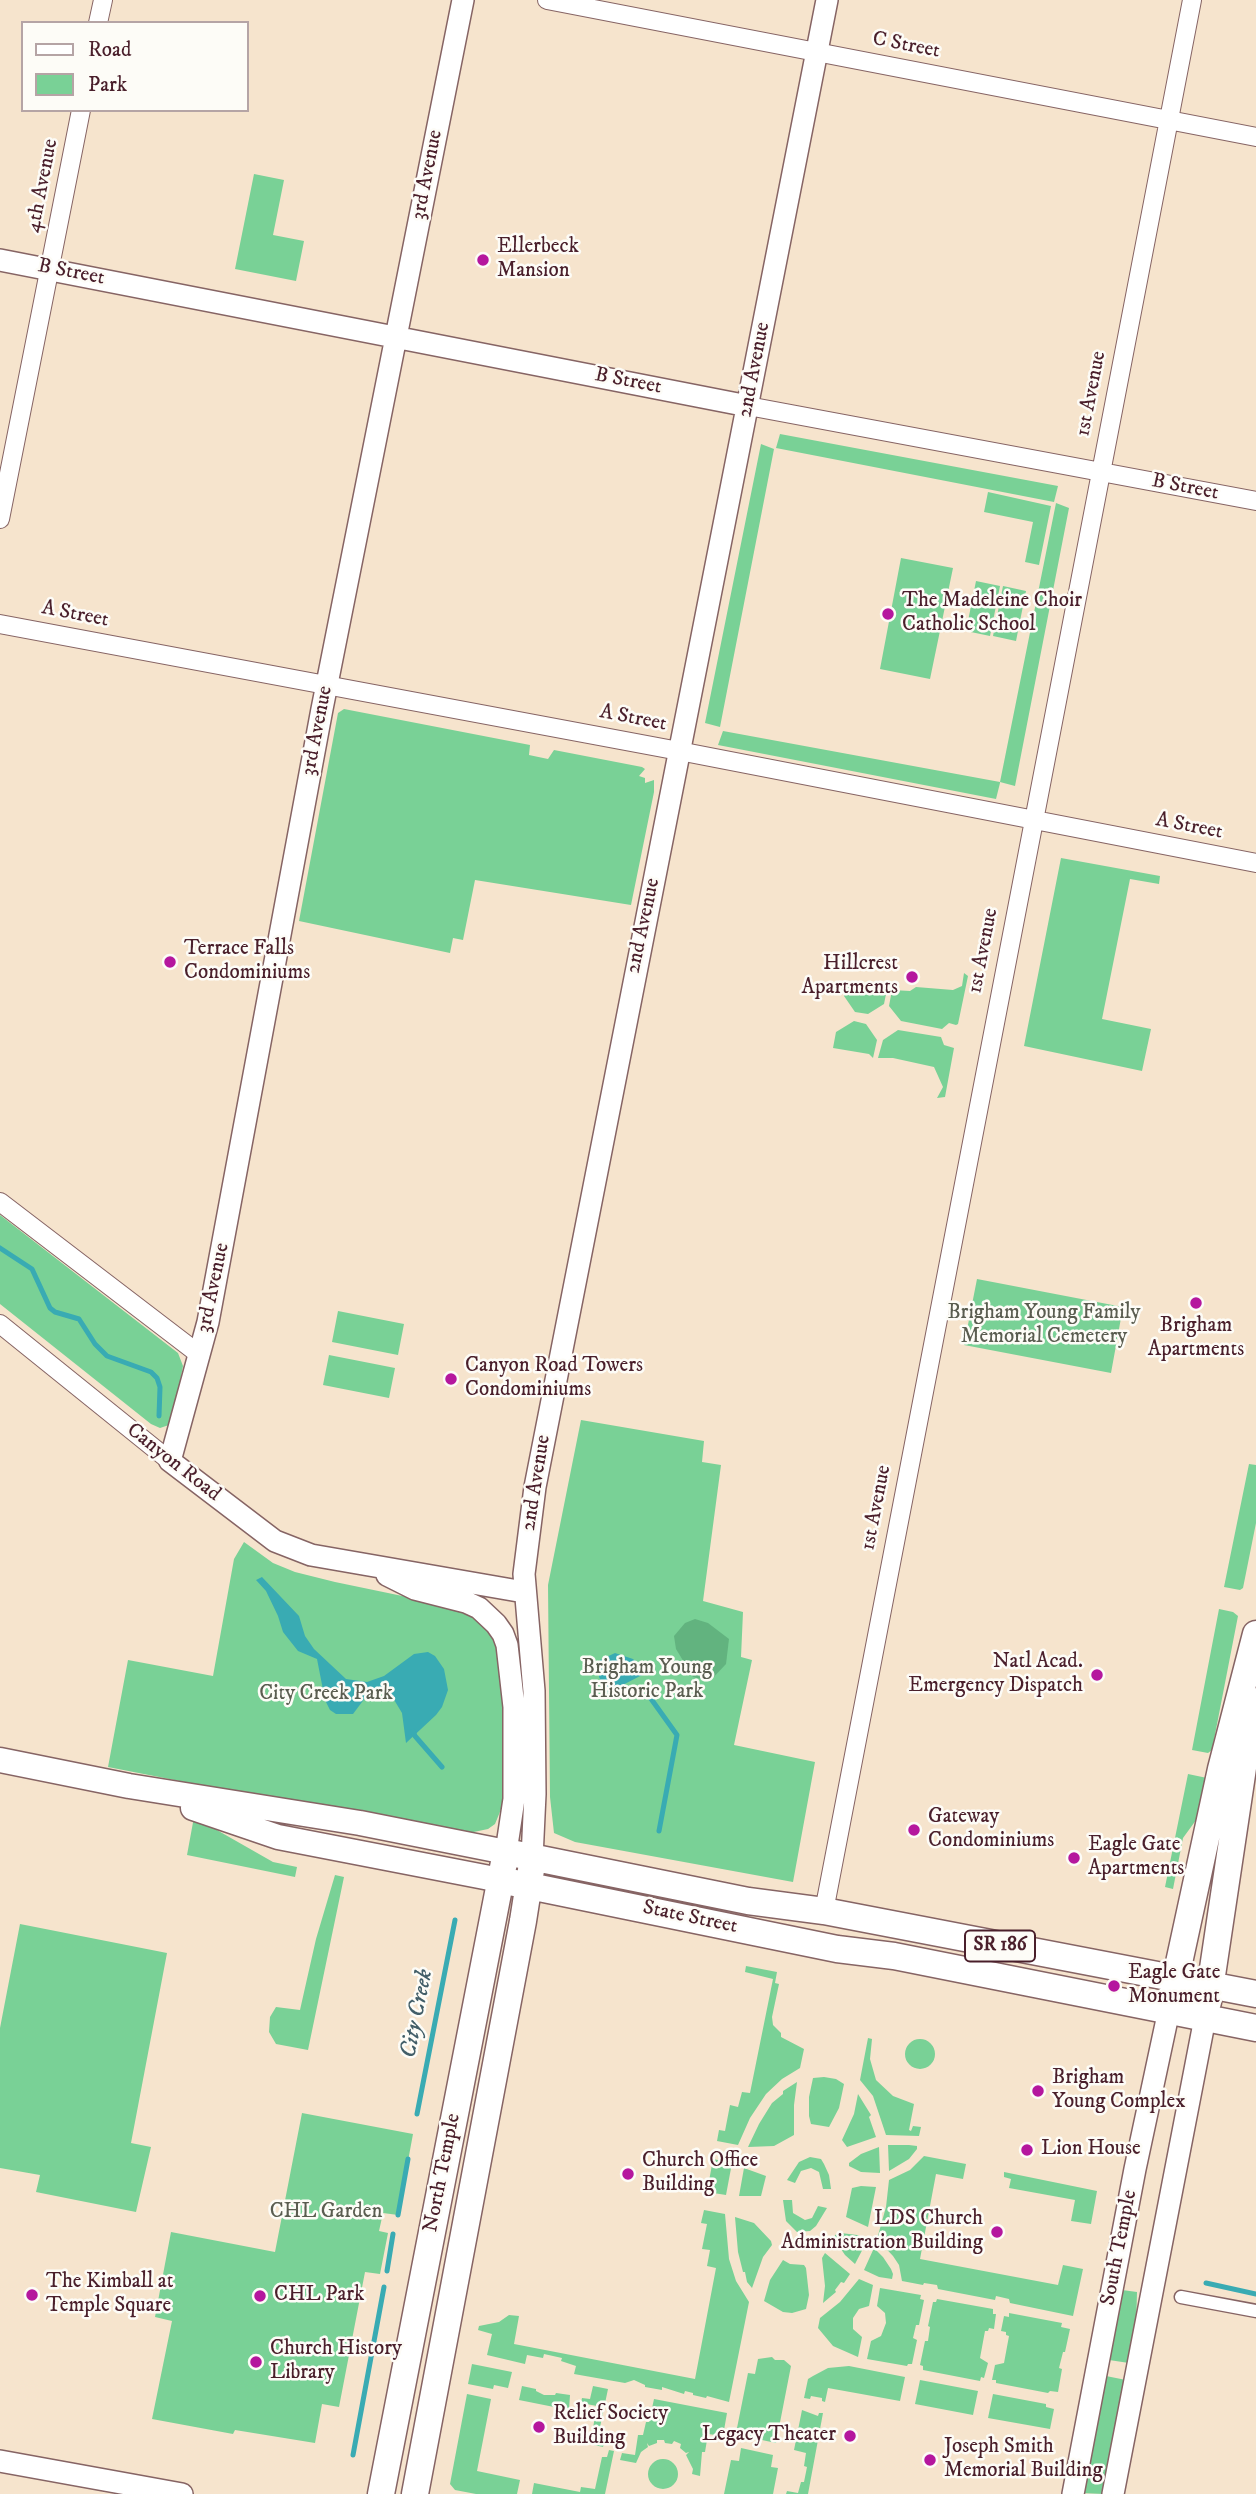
<!DOCTYPE html>
<html>
<head>
<meta charset="utf-8">
<style>
	body { margin:0 }
	#map { position:relative; width:1256px; height:2494px; overflow:hidden; background:#f6e4cd; font-family:"IM FELL DW Pica",serif }
	canvas { display:block }
	.legend { position:absolute; left:21px; top:21px; width:228px; height:91px; box-sizing:border-box; background:#fdfcf7; border:2px solid #b5a4a5; margin:0; padding:9px 12px; list-style:none; font-size:21px; color:#4a1f2b }
	.legend li { display:flex; align-items:center; gap:14px; height:35px }
	.legend b { width:35px; border:2px solid #b5a4a5 }
</style>
</head>
<body>
<div id="map">
<canvas width="1256" height="2494"></canvas>
<ul class="legend">
<li><b style="height:9px;background:#fff"></b>Road</li>
<li><b style="height:19px;background:#79d196"></b>Park</li>
</ul>
</div>
<script>
const ctx = document.querySelector('canvas').getContext('2d');
ctx.lineJoin = 'round';
function paint(path, color) { ctx.fillStyle = color; ctx.fill(path, 'evenodd'); }
const toPath = rows => new Path2D(rows.map(r => 'M' + r).join(''));
function stroke(path, color, width, dash) { ctx.strokeStyle = color; ctx.lineWidth = width; ctx.lineCap = dash ? 'butt' : 'round'; ctx.setLineDash(dash || []); ctx.stroke(path); }
function drawText(font, color, halo, rows, align = 'center') {
  ctx.font = font + ' "IM FELL DW Pica",serif'; ctx.lineWidth = 5; ctx.setLineDash([]); ctx.textBaseline = 'middle'; ctx.strokeStyle = halo; ctx.fillStyle = color; for (const [text, x, y, turn = 0] of rows) {
    ctx.save(); ctx.translate(x, y); ctx.rotate((+turn || 0) * Math.PI / 180); ctx.textAlign = isNaN(turn) ? turn : align; if (halo) ctx.strokeText(text, 0, 0); ctx.fillText(text, 0, 0); ctx.restore();
  }
}
paint(toPath([
	[254,174,284,180,273,235,304,241,296,281,235,269],
	[780,434,1058,486,1054,502,776,448],
	[761,444,774,449,720,727,705,723],
	[988,492,1051,506,1039,565,1025,562,1033,522,984,512],
	[1056,503,1069,508,1015,786,1000,782],
	[901,558,953,568,930,679,880,669],
	[976,581,1000,586,990,636,966,631],
	[1003,586,1026,591,1016,641,993,636],
	[344,709,530,745,529,755,548,759,554,750,642,767,645,769,639,776,645,778,645,783,654,780,654,792,631,905,475,880,463,940,453,938,450,953,299,921,338,713],
	[723,731,1000,782,1000,783,996,799,718,745],
	[1061,858,1160,876,1159,884,1130,879,1102,1019,1151,1029,1142,1071,1024,1046],
	[964,973,968,976,958,1024,956,1025,949,1023,942,1029,901,1021,889,1006,892,990,910,991,916,987,953,990,962,986],
	[846,981,861,985,883,987,887,989,884,1004,868,1014,855,1012,844,996],
	[854,1021,866,1024,877,1040,873,1058,869,1054,833,1048,836,1032],
	[898,1030,941,1037,944,1045,954,1048,945,1097,937,1098,943,1087,934,1067,893,1058,878,1058,883,1040],
	[0,1215,178,1353,183,1366,173,1417,169,1425,160,1428,151,1424,0,1304],
	[977,1279,1123,1307,1111,1373,964,1345],
	[338,1311,404,1324,398,1355,332,1342],
	[329,1355,395,1368,389,1398,323,1385],
	[581,1420,704,1441,702,1462,721,1465,703,1601,743,1612,741,1657,752,1660,734,1745,815,1762,793,1882,575,1842,554,1833,550,1797,548,1585],
	[1249,1464,1256,1465,1256,1523,1243,1588,1240,1590,1224,1587],
	[244,1542,273,1563,295,1572,335,1582,465,1609,492,1634,501,1657,504,1802,495,1824,488,1829,469,1833,333,1811,108,1767,128,1660,213,1676,234,1559],
	[1219,1609,1233,1612,1238,1616,1212,1750,1208,1753,1192,1750],
	[1188,1774,1207,1778,1199,1816,1183,1838,1173,1889,1165,1887],
	[194,1817,273,1862,297,1867,295,1877,187,1855],
	[335,1875,344,1877,308,2050,276,2044,269,2032,270,2017,276,2007,300,2010,316,1939],
	[20,1924,167,1953,131,2143,151,2147,136,2212,36,2192,40,2175,0,2168,0,2028],
	[746,1966,777,1972,775,1983,779,1984,772,2017,773,2025,781,2033,781,2037,804,2049,800,2068,782,2079,766,2094,750,2118,738,2145,717,2141,719,2130,725,2131,730,2105,738,2107,742,2092,750,2093,773,1979,745,1972],
	[868,2038,872,2039,870,2059,876,2080,893,2096,914,2104,909,2130,911,2131,913,2126,921,2127,919,2136,886,2135,873,2096,860,2080],
	'905 2054a15 15 0 1 1 30 0a15 15 0 1 1-30 0Z',
	[824,2077,836,2079,844,2084,839,2108,829,2127,811,2124,809,2116,809,2097,813,2078],
	[797,2082,794,2105,794,2135,774,2146,748,2147,759,2124,772,2103,783,2094,783,2091],
	[858,2094,871,2115,869,2117,876,2137,847,2147,842,2140,854,2114],
	[302,2113,413,2134,398,2215,383,2213,379,2231,388,2233,380,2274,365,2272,339,2407,322,2404,315,2443,235,2430,233,2434,152,2419,172,2321,155,2317,171,2232,275,2252],
	[888,2145,909,2145,917,2146,917,2149,909,2159,889,2171],
	[879,2147,880,2173,861,2172,849,2166,849,2163,861,2154],
	[924,2156,966,2164,963,2179,936,2174,920,2259,1058,2285,1063,2265,1083,2269,1073,2316,1010,2303,1009,2299,996,2296,995,2300,938,2289,937,2285,924,2283,923,2285,902,2281,899,2265,893,2256,877,2239,886,2207,889,2180,910,2170],
	[810,2157,821,2159,824,2164,829,2175,831,2189,823,2189,819,2172,811,2168,801,2171,795,2183,787,2180,799,2162],
	[713,2159,732,2163,726,2195,707,2192],
	[744,2168,766,2176,761,2196,739,2196],
	[1004,2172,1097,2191,1091,2224,1071,2221,1075,2200,1009,2188,1011,2179,1004,2177],
	[861,2186,876,2187,868,2227,846,2217,852,2188],
	[783,2200,792,2200,793,2213,805,2220,812,2218,818,2206,827,2208,816,2226,810,2231,797,2232,786,2221],
	[704,2210,725,2214,729,2259,736,2281,749,2302,729,2402,707,2396,706,2398,693,2395,693,2393,685,2391,684,2394,662,2387,662,2390,645,2387,645,2385,634,2380,625,2383,574,2374,576,2366,561,2361,562,2358,544,2354,543,2358,527,2355,525,2364,487,2355,492,2334,478,2330,479,2326,499,2322,509,2315,519,2316,514,2344,695,2379,716,2268,707,2266,710,2250,702,2249,707,2224,701,2223],
	[735,2217,754,2223,771,2241,772,2245,763,2257,752,2288,747,2282,745,2272,743,2272,738,2252],
	[841,2233,857,2235,868,2239,855,2264,845,2255,835,2240,835,2235],
	[874,2248,883,2257,891,2269,893,2274,892,2279,879,2277,864,2270],
	[825,2253,850,2274,844,2283,841,2282,835,2290,836,2292,823,2303,825,2286,822,2258],
	[783,2260,790,2264,804,2265,806,2268,809,2295,806,2309,792,2313,783,2312,764,2301,770,2280],
	[859,2279,873,2285,869,2306,859,2309,853,2318,853,2329,862,2337,858,2357,833,2346,818,2328,820,2318,840,2302],
	[880,2288,921,2295,920,2299,924,2300,919,2325,916,2325,913,2338,917,2340,912,2364,908,2364,907,2366,867,2359,871,2341,881,2336,886,2323,885,2313,877,2306],
	[1122,2290,1137,2292,1136,2331,1129,2363,1109,2360],
	[937,2299,993,2309,993,2314,996,2314,994,2329,989,2328,988,2331,985,2331,980,2358,988,2363,984,2378,981,2377,980,2381,923,2370,923,2366,920,2365,925,2341,928,2341,930,2327,928,2326,933,2302,936,2302],
	[1009,2313,1062,2323,1061,2327,1070,2329,1065,2352,1063,2352,1059,2368,1062,2369,1058,2392,1050,2391,1048,2393,996,2383,996,2380,992,2380,995,2365,1004,2363,1009,2336,1006,2335,1006,2332,1001,2331,1004,2316,1009,2317],
	[772,2357,775,2360,784,2360,791,2366,776,2443,743,2436,744,2429,737,2428,748,2373,755,2374,758,2359],
	[472,2364,512,2372,508,2388,494,2385,493,2389,468,2384],
	[849,2366,905,2377,900,2401,828,2388,825,2402,822,2401,822,2398,811,2396,810,2399,804,2398,808,2379,813,2376,828,2368],
	[1106,2376,1126,2380,1104,2494,1081,2493],
	[920,2380,978,2391,973,2415,915,2404],
	[522,2386,536,2389,536,2391,544,2395,555,2395,556,2393,570,2395,569,2410,519,2400],
	[593,2386,608,2389,599,2432,609,2434,607,2444,604,2443,603,2447,590,2444,597,2406,581,2403,582,2398,590,2399],
	[467,2394,491,2399,477,2471,520,2480,517,2494,476,2494,455,2490,450,2484],
	[993,2394,1046,2404,1046,2407,1054,2409,1050,2429,988,2418],
	[654,2399,727,2413,723,2436,708,2434,705,2452,702,2452,700,2476,692,2474,693,2469,686,2455,689,2452,686,2453,680,2448,681,2444,674,2441,672,2444,665,2443,664,2440,657,2440,657,2443,649,2446,647,2443,648,2447,641,2452,636,2463,620,2460,622,2453,635,2455,638,2435,643,2435,646,2422,649,2422],
	[802,2410,818,2416,819,2413,823,2413,808,2494,786,2494,787,2491,798,2493,801,2482,804,2482,807,2467,804,2466,806,2453,794,2450],
	[741,2448,773,2455,771,2467,778,2468,773,2494,724,2494,731,2460,739,2461],
	[609,2450,614,2451,605,2494,532,2494,534,2483,580,2492,581,2487,595,2489,602,2457,607,2457],
	'648 2474a15 15 0 1 1 30 0a15 15 0 1 1-30 0Z'
]), '#79d196');
paint(toPath([
	[695,1619,708,1623,729,1639,726,1664,710,1681,693,1677,676,1649,674,1636,685,1623]
]), '#62b37f');
paint(toPath([
	[262,1577,299,1616,305,1636,314,1649,346,1679,367,1682,384,1676,414,1654,428,1652,435,1656,444,1669,448,1690,442,1707,436,1715,406,1743,402,1713,393,1698,384,1691,371,1690,353,1714,336,1714,330,1710,325,1700,317,1659,298,1651,283,1632,278,1616,266,1591,256,1580],
	[615,1653,633,1659,646,1673,607,1693,599,1677,600,1660]
]), '#39abb3');
stroke(toPath([
	[0,1248,32,1269,50,1308,55,1312,79,1319,95,1344,107,1356,151,1372,157,1378,160,1387,159,1416],
	[649,1696,677,1735,659,1831],
	[413,1731,415,1736,442,1767],
	[417,2114,455,1920],
	[398,2215,408,2159],
	[387,2271,393,2234],
	[1206,2283,1256,2294],
	[353,2455,384,2287]
]), '#39abb3', 5);
const pedestrian = toPath([
	[1181,2297,1256,2311]
]);
const minor = toPath([
	[547,0,1256,137],
	[98,23,103,0],
	[748,406,1256,501],
	[0,519,81,110],
	[0,624,679,751,1256,863],
	[0,1202,200,1355],
	[0,1324,170,1461],
	[824,1911,1192,0]
]);
const tertiary = toPath([
	[463,0,322,709,208,1322,170,1461,275,1541,311,1555,524,1592],
	[0,260,748,406],
	[387,1575,415,1589,466,1602,479,1608,496,1624,503,1634,507,1645,514,1707,514,1799,506,1852],
	[532,1858,535,1794,534,1691,524,1574,535,1487,827,0],
	[0,2461,182,2494],
	[1073,2494,1135,2169,1169,2010],
	[1113,2494,1205,2018]
]);
const secondary = toPath([
	[0,1760,129,1786,360,1823,506,1852],
	[193,1808,278,1837,500,1880]
]);
const primary = toPath([
	[500,1880,837,1949,894,1956,1256,2028],
	[1172,1995,1221,1769,1256,1634],
	[1208,2002,1253,1701],
	[381,2494,506,1852,748,1901,824,1911,1256,1994],
	[415,2494,523,1921,531,1870]
]);
stroke(pedestrian, '#866464', 15);
stroke(minor, '#866464', 20);
stroke(tertiary, '#866464', 24);
stroke(secondary, '#866464', 27);
stroke(primary, '#866464', 29);
stroke(pedestrian, '#fff', 12);
stroke(minor, '#fff', 18);
stroke(tertiary, '#fff', 21);
stroke(secondary, '#fff', 24);
stroke(primary, '#fff', 26);
for (const [x, y, r, color] of [
	[483,260,7,"#b5179e"],
	[888,614,7,"#b5179e"],
	[170,962,7,"#b5179e"],
	[912,977,7,"#b5179e"],
	[1196,1303,7,"#b5179e"],
	[451,1379,7,"#b5179e"],
	[1097,1675,7,"#b5179e"],
	[914,1830,7,"#b5179e"],
	[1074,1858,7,"#b5179e"],
	[1114,1986,7,"#b5179e"],
	[1038,2091,7,"#b5179e"],
	[1027,2150,7,"#b5179e"],
	[628,2174,7,"#b5179e"],
	[997,2232,7,"#b5179e"],
	[32,2295,7,"#b5179e"],
	[260,2296,7,"#b5179e"],
	[256,2362,7,"#b5179e"],
	[539,2427,7,"#b5179e"],
	[850,2436,7,"#b5179e"],
	[930,2460,7,"#b5179e"]
]) { const dot = new Path2D(); dot.arc(x, y, r, 0, 2 * Math.PI); ctx.fillStyle = color; ctx.fill(dot); stroke(dot, '#fdfcf7', 2.5); }
for (const [x, y, w] of [
	[1000,1946,70]
]) { const box = new Path2D(); box.roundRect(x - w / 2, y - 15.5, w, 31, 5); ctx.fillStyle = '#fdfcf7'; ctx.fill(box); stroke(box, '#4a1f2b', 2); }
drawText('bold 19px', '#4a1f2b', null, [
	["SR 186",1000,1946]
]);
drawText('21px', '#4a1f2b', '#fdfcf7', [
	["C Street",906,46,11],
	["3rd Avenue",428,175,-79],
	["4th Avenue",43,186,-79],
	["B Street",71,273,11],
	["2nd Avenue",755,370,-79],
	["B Street",628,382,11],
	["1st Avenue",1092,394,-79],
	["B Street",1185,488,11],
	["A Street",75,615,11],
	["A Street",633,719,11],
	["3rd Avenue",318,731,-79],
	["A Street",1189,827,11],
	["2nd Avenue",644,926,-78],
	["1st Avenue",984,951,-79],
	["3rd Avenue",214,1288,-78],
	["Canyon Road",173,1463,38],
	["2nd Avenue",537,1483,-81],
	["1st Avenue",877,1508,-79],
	["State Street",690,1918,12],
	["North Temple",443,2173,-79],
	["South Temple",1120,2248,-79]
]);
drawText('21px', '#4a1f2b', '#fdfcf7', [
	["Ellerbeck",497,248],
	["Mansion",497,272],
	["The Madeleine Choir",902,602],
	["Catholic School",902,626],
	["Terrace Falls",184,950],
	["Condominiums",184,974],
	["Hillcrest",898,965,"right"],
	["Apartments",898,989,"right"],
	["Brigham",1196,1327,"center"],
	["Apartments",1196,1351,"center"],
	["Canyon Road Towers",465,1367],
	["Condominiums",465,1391],
	["Natl Acad.",1083,1663,"right"],
	["Emergency Dispatch",1083,1687,"right"],
	["Gateway",928,1818],
	["Condominiums",928,1842],
	["Eagle Gate",1088,1846],
	["Apartments",1088,1870],
	["Eagle Gate",1128,1974],
	["Monument",1128,1998],
	["Brigham",1052,2079],
	["Young Complex",1052,2103],
	["Lion House",1041,2150],
	["Church Office",642,2162],
	["Building",642,2186],
	["LDS Church",983,2220,"right"],
	["Administration Building",983,2244,"right"],
	["The Kimball at",46,2283],
	["Temple Square",46,2307],
	["CHL Park",274,2296],
	["Church History",270,2350],
	["Library",270,2374],
	["Relief Society",553,2415],
	["Building",553,2439],
	["Legacy Theater",836,2436,"right"],
	["Joseph Smith",944,2448],
	["Memorial Building",944,2472]
], 'left');
drawText('21px', '#5a5d50', '#fdfcf7', [
	["Brigham Young Family",1044,1314],
	["Memorial Cemetery",1044,1338],
	["Brigham Young",647,1669],
	["Historic Park",647,1693],
	["City Creek Park",326,1695],
	["CHL Garden",326,2213]
]);
drawText('italic 23px', '#425e68', '#fdfcf7', [
	["City Creek",418,2014,-79]
]);
</script>
</body>
</html>
